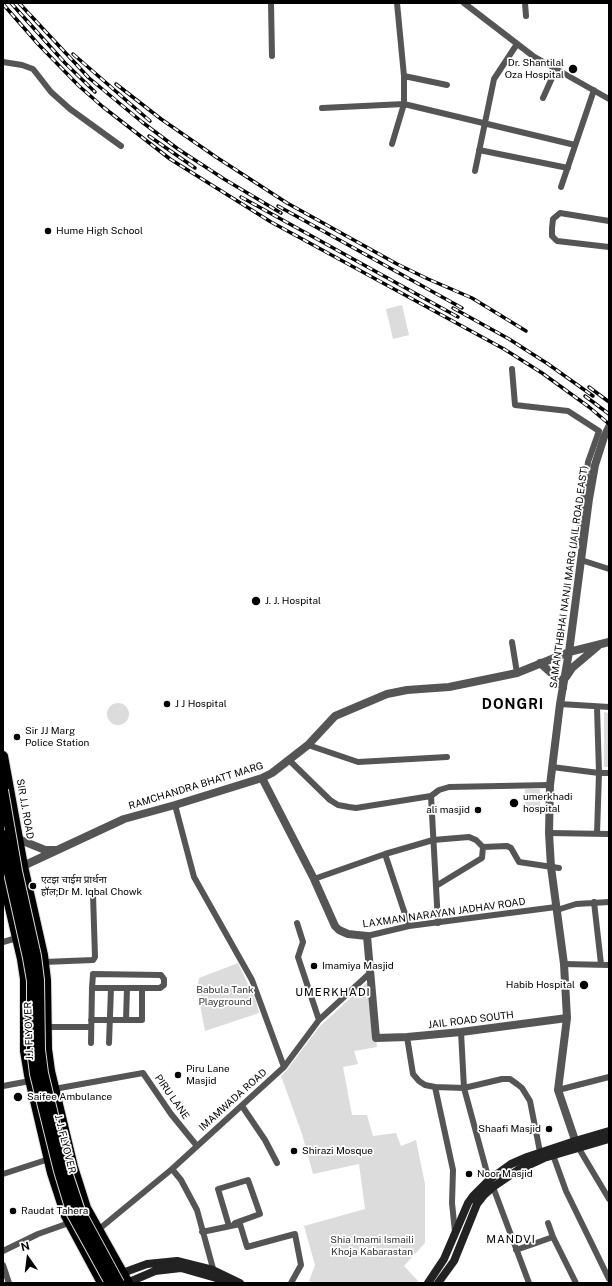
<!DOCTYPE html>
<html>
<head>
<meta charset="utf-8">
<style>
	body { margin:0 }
	#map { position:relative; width:612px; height:1286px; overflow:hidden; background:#fff; font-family:"Public Sans",sans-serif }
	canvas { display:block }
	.frame { position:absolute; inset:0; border:4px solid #000; pointer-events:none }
	.north { position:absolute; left:8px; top:1238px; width:40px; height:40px; -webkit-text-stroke:3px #fff; paint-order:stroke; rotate:346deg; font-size:11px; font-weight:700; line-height:16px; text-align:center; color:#000 }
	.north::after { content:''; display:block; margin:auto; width:14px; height:18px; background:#000; clip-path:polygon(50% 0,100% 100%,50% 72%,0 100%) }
</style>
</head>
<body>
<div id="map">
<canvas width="612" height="1286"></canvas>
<div class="frame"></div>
<div class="north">N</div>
</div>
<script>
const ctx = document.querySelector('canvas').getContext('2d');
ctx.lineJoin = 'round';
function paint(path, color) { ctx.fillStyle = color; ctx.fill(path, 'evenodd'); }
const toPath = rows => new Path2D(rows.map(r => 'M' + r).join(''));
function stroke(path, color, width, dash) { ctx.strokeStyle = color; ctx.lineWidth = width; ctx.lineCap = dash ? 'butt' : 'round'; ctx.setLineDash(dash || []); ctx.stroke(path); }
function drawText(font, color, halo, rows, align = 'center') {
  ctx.font = font + ' "Public Sans","Noto Sans Devanagari",sans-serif'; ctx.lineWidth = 3.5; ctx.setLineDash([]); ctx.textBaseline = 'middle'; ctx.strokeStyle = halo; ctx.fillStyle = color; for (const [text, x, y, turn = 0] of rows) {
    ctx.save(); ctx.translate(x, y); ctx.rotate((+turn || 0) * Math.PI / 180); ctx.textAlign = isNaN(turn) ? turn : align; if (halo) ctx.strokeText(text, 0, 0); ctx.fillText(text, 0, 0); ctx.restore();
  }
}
paint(toPath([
	[402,305,409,335,393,339,386,309],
	'107 714a11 11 0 1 1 22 0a11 11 0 1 1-22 0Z',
	[604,712,609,713,609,767,604,767],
	[525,789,540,789,540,814,525,813],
	[238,963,256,1001,259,1013,205,1031,197,989,199,978],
	[370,980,377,1047,354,1051,358,1064,343,1067,352,1115,367,1115,373,1136,396,1133,401,1146,416,1140,425,1184,425,1243,404,1266,420,1283,313,1283,309,1281,315,1265,304,1226,365,1209,359,1164,313,1174,302,1134,281,1076,286,1071,320,1026]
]), '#dcdcdc');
const primary = toPath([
	[3,756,23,866,43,955,46,980,47,1049,50,1071,73,1167,86,1208,128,1283],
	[3,878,22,959,25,979,25,1051,29,1075,52,1173,66,1216,102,1283]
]);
stroke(primary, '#dbdbdb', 12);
stroke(toPath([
	[271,3,272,56],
	[464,3,533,56,609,99],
	[525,3,526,16],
	[3,62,22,65,33,69,51,92,70,109,121,146],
	[404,76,447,85],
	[543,98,556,69],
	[322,108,404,104,575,145],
	[392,144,404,104,404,76,397,3],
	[479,150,568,168],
	[475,171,494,79,517,44],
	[561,187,594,90],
	[609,221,560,213,553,219,552,228,552,236,557,241,609,247],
	[512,369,515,405,568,411,599,431,588,462,579,533,582,543],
	[581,560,609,569],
	[512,642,517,673],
	[560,704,609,707],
	[308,745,358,762,447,757],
	[289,760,330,800,338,805,349,807,356,808,431,796,439,790,449,787,550,785],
	[552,767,599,773,609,773],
	[431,796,438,923],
	[175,805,194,877,252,980,284,1067],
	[549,833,609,834],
	[597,834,599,773,597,707],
	[385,854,409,926],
	[314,879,385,854,433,840,469,837,476,840,483,847,507,846,511,848,519,862,559,868],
	[436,886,482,858,483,847],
	[594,902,601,964],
	[557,910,576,904,609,902],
	[297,923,303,942,298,957,319,1020],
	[367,936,409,926,556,907],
	[3,942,17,938],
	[44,962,93,960,95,957,93,894],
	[564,964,609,965],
	[91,1020,142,1020,142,988],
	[126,1020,127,988],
	[46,1027,91,1027],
	[461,1032,464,1088,489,1180,493,1187,529,1283],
	[407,1037,413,1074,419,1081,425,1085,435,1087,453,1170,452,1203,455,1232],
	[91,1043,92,988,93,974,161,975,164,979,164,985,160,988,92,988],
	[109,1043,111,988],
	[3,1086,30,1081],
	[435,1087,464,1088,502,1079,510,1079,517,1084,522,1088,530,1101,540,1152,542,1155],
	[54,1089,143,1073,171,1114,197,1146],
	[558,1090,609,1077],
	[242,1106,265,1140,277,1163],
	[578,1147,609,1199],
	[553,1155,566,1191,609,1279],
	[172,1169,181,1180,197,1210,214,1272],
	[3,1174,49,1159],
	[548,1223,553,1237,576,1283],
	[229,1226,218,1189,248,1180,260,1214,235,1223],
	[98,1230,172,1169,284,1067,319,1020,370,973],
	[202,1232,240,1224,247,1247,295,1234,301,1265,291,1283],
	[516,1250,553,1237],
	[3,1251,38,1234,69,1223],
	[3,1265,9,1283]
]), '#555', 6);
stroke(toPath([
	[540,663,558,679,563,688],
	[566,677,572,668,598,646],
	[262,778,314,879,335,926,339,930,348,934,367,936,376,1038,407,1037,461,1032,567,1018],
	[18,839,45,850,55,850],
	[23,866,124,819,175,805,262,778,272,773,308,745,335,716,387,694,407,690,449,687,517,673,569,652,609,642],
	[577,1146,558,1090,567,1018,564,964,551,867,549,833,550,785,560,704,569,652,589,499,595,465,604,437,609,427]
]), '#555', 8);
stroke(toPath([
	[117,1275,147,1264,177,1261,213,1270,240,1283],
	[127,1283,155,1271,181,1268,216,1278,225,1282],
	[428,1283,444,1259,468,1203,473,1196,489,1180,511,1164,527,1157,575,1141,609,1131],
	[438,1283,454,1261,477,1204,484,1195,493,1187,518,1170,544,1158,609,1139]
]), '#222', 8);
stroke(primary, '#000', 10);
const rail = toPath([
	[11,3,65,63,95,92],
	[19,3,89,78,142,122,178,149,224,179,281,213],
	[3,4,38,44,79,86,103,107,170,159,271,222,504,349,542,373,589,407,609,424],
	[73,54,150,121],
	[116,84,161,119,216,157,287,203,397,264,428,279,472,298,526,331],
	[149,136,195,168],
	[241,197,458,317],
	[278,206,462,308],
	[453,308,509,339,548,364,593,396],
	[589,387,609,402],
	[585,396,609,414]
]);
stroke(rail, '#000', 3.5);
stroke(rail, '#fff', 2, [6]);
const primaryBridge = toPath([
	[3,790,17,871,36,956,39,980,40,1050,43,1073,66,1169,80,1211,119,1283],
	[3,835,9,873,28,958,32,981,32,1050,35,1074,59,1171,72,1214,110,1283]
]);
stroke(primaryBridge, '#dbdbdb', 12, []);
stroke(primaryBridge, '#000', 10);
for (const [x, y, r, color] of [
	[573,69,5,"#000"],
	[48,231,4,"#000"],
	[256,601,5,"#000"],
	[167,704,4,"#000"],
	[17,737,4,"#000"],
	[514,803,5,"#000"],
	[478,810,4,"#000"],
	[33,886,4,"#000"],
	[314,966,4,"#000"],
	[584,985,5,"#000"],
	[178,1075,4,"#000"],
	[18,1097,5,"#000"],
	[549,1129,4,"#000"],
	[294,1151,4,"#000"],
	[469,1174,4,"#000"],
	[13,1211,4,"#000"]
]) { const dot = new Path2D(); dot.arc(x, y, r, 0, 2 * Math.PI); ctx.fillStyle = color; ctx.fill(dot); stroke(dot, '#fff', 1.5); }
drawText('10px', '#000', '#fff', [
	["Dr. Shantilal",564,63,"right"],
	["Oza Hospital",564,75,"right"],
	["Hume High School",56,231],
	["J. J. Hospital",265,601],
	["J J Hospital",175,704],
	["Sir JJ Marg",25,731],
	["Police Station",25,743],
	["umerkhadi",523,797],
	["hospital",523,809],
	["ali masjid",470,810,"right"],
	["एटझ चाईम प्रार्थना",41,880],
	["हॉल;Dr M. Iqbal Chowk",41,892],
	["Imamiya Masjid",322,966],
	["Habib Hospital",575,985,"right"],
	["Piru Lane",186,1069],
	["Masjid",186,1081],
	["Saifee Ambulance",27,1097],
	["Shaafi Masjid",541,1129,"right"],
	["Shirazi Mosque",302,1151],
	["Noor Masjid",477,1174],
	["Raudat Tahera",21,1211]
], 'left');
drawText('10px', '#000', '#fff', [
	["SAMANTHBHAI NANJI MARG (JAIL ROAD EAST)",569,577,-82],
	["RAMCHANDRA BHATT MARG",196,786,-17],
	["SIR J.J. ROAD",25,809,80],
	["LAXMAN NARAYAN JADHAV ROAD",444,913,-8],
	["JAIL ROAD SOUTH",471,1020,-7],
	["J.J. FLYOVER",29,1031,-92],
	["PIRU LANE",172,1097,55],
	["IMAMWADA ROAD",233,1100,-42],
	["J. J. FLYOVER",65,1144,76]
]);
drawText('10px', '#333', '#fff', [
	["Babula Tank",225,990],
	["Playground",225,1002],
	["Shia Imami Ismaili",372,1240],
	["Khoja Kabarastan",372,1252]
]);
ctx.letterSpacing = '1px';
drawText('11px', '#000', '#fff', [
	["UMERKHADI",333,993],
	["MANDVI",511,1240]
]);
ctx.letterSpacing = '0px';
ctx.letterSpacing = '1px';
drawText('bold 14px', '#000', '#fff', [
	["DONGRI",513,705]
]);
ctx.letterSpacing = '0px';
</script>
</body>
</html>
